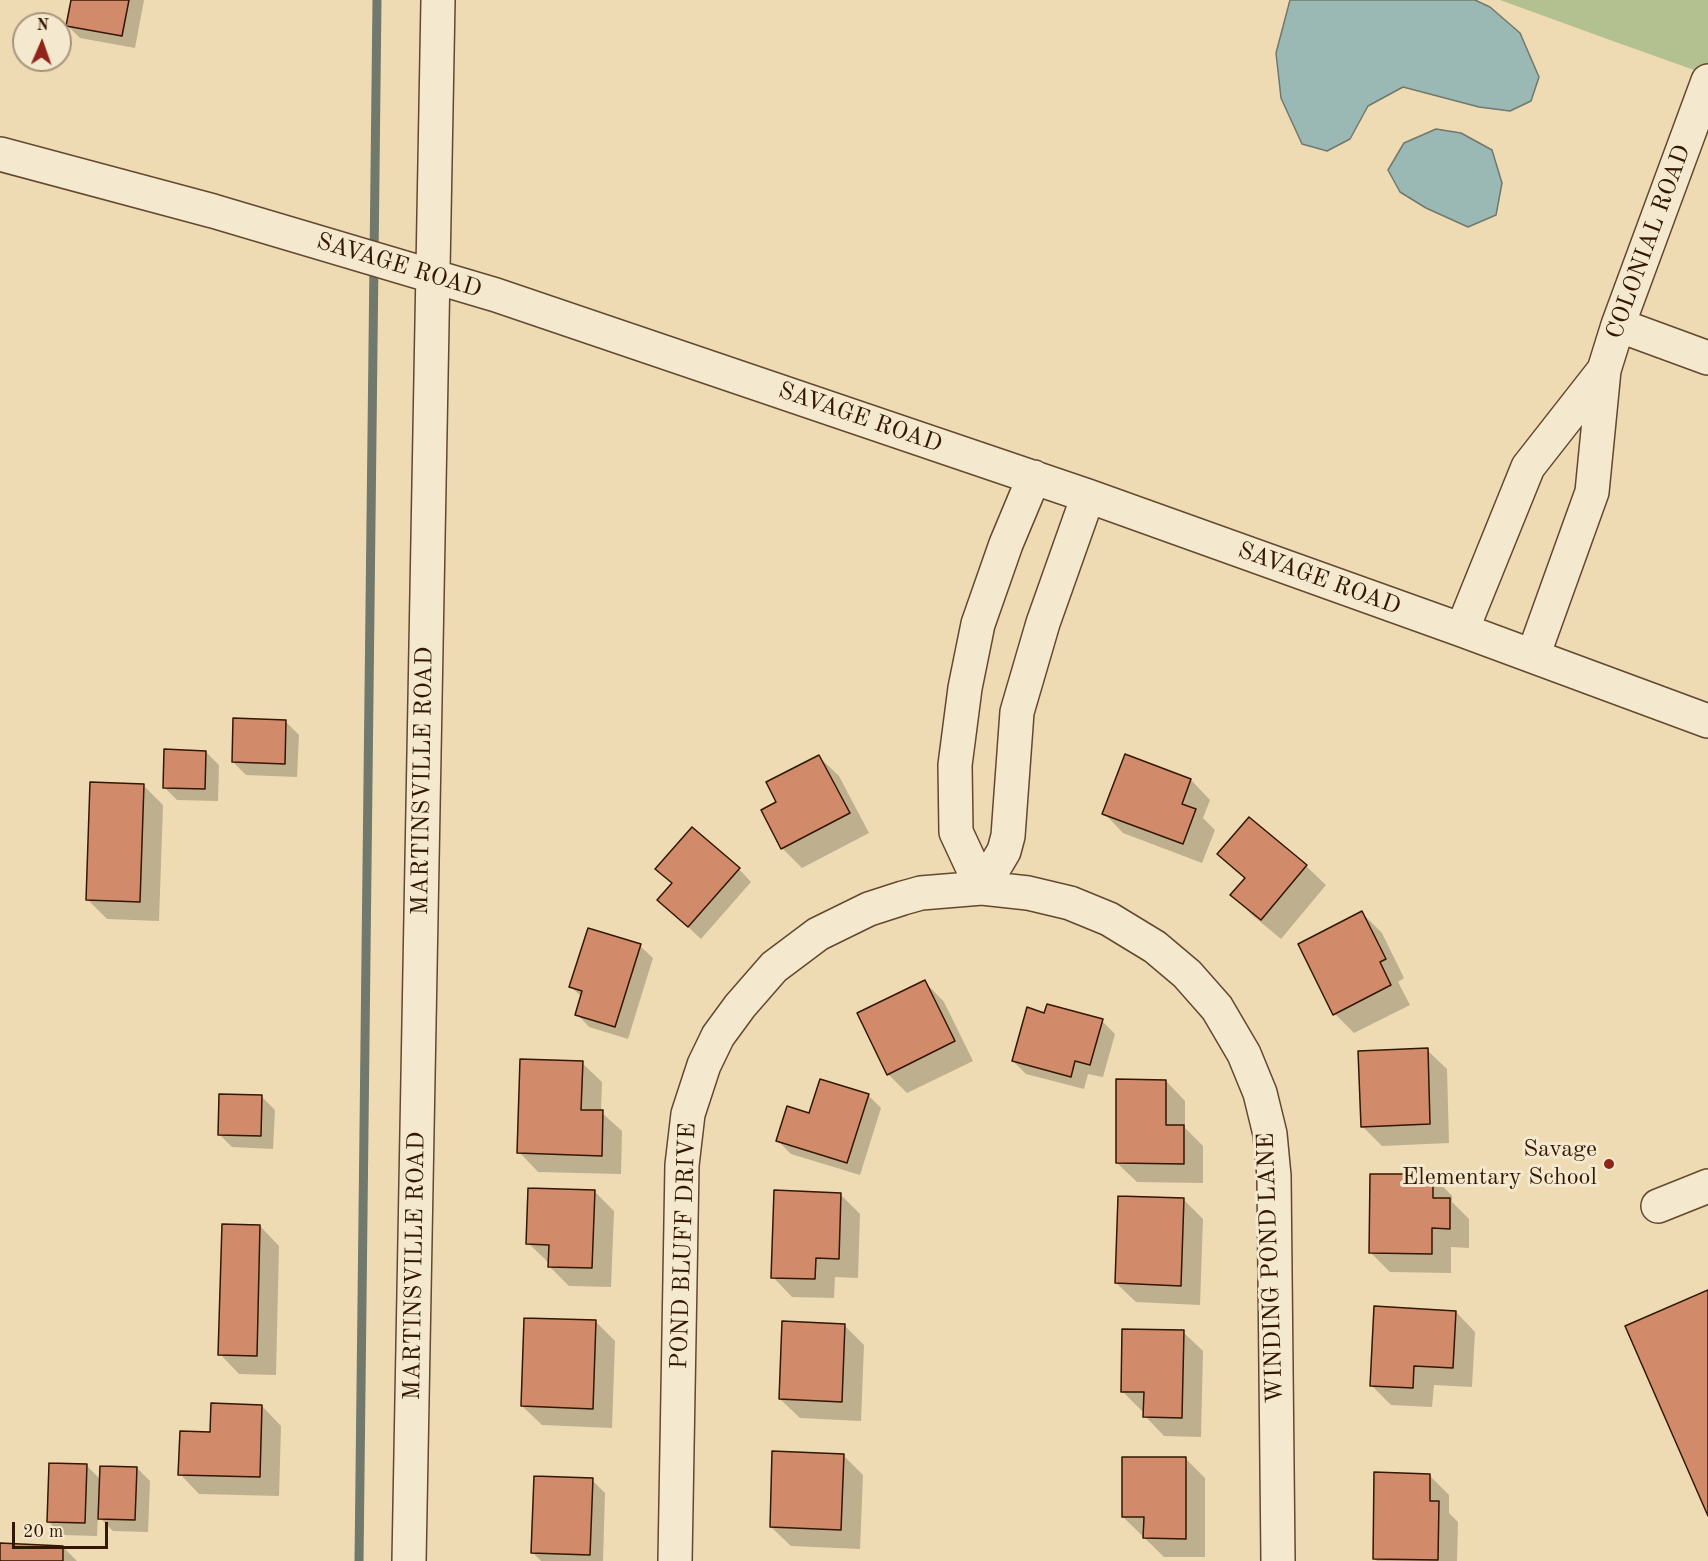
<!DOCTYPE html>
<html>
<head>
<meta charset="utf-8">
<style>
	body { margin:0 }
	#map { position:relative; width:1708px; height:1561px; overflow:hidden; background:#eedbb3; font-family:"Old Standard TT",serif }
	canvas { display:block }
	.north { position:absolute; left:12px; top:12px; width:60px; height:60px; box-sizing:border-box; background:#f4e8ce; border:2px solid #a7947c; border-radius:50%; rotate:2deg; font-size:16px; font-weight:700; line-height:24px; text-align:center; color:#331701 }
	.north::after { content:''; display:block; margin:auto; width:21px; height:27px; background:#8f2418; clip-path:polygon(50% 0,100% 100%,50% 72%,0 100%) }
	.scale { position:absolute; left:12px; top:1522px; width:96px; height:27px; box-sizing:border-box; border:3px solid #331701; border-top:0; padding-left:8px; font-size:18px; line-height:21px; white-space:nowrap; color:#331701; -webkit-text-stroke:4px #f4e8ce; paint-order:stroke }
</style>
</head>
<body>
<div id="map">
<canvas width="1708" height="1561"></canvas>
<div class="north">N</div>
<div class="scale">20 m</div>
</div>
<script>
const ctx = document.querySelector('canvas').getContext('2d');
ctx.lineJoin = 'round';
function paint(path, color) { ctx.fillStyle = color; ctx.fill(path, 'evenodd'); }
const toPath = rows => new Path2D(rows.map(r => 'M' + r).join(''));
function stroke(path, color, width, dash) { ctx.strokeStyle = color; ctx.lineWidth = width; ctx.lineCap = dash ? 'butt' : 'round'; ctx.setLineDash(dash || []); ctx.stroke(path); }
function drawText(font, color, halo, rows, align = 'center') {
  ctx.font = font + ' "Old Standard TT",serif'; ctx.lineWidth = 6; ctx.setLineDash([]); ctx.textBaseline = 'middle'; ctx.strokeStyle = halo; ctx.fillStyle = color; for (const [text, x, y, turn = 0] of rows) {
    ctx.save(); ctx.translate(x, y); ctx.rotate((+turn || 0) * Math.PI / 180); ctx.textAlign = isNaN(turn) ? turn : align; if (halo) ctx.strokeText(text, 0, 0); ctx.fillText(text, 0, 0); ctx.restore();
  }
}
paint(toPath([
	[1500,0,1708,0,1708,75,1610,40]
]), '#b3c190');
const water = toPath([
	[1290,0,1475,0,1490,7,1520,33,1539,77,1531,101,1510,111,1479,107,1403,87,1368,106,1350,139,1327,151,1302,144,1281,98,1276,53,1290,0],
	[1436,129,1461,133,1492,150,1502,183,1496,215,1468,227,1426,208,1400,192,1388,170,1404,143,1436,129]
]);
paint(water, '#9bb9b4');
stroke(water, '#71786c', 1.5);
paint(toPath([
	[72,0,144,0,135,48,80,38,67,25],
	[286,722,299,735,297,777,246,775,233,762],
	[206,752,219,765,218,801,177,800,164,787],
	[1126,756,1191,780,1210,800,1203,818,1215,830,1202,863,1123,833,1104,813],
	[819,757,839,776,869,833,802,868,782,848],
	[143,785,163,805,159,921,107,919,87,899],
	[1249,819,1306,866,1326,885,1281,939,1252,915,1233,895,1246,880,1219,854],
	[739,869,751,882,701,939,659,900,673,884],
	[1362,913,1382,933,1404,978,1398,982,1410,1005,1354,1033,1335,1014],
	[640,946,653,958,628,1039,589,1027,577,1014,582,997,571,987],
	[925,982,944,1002,973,1061,907,1093,888,1074],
	[1045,1014,1102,1021,1115,1034,1103,1077,1088,1074,1084,1089,1026,1074,1013,1061],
	[1427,1050,1447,1069,1449,1143,1382,1146,1362,1126],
	[582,1063,602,1082,601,1112,622,1131,621,1174,538,1172,519,1152],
	[1166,1081,1185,1101,1185,1128,1203,1146,1203,1183,1137,1182,1117,1163],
	[868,1095,881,1108,860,1175,791,1154,778,1141,810,1115],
	[262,1097,275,1110,273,1149,232,1147,219,1134],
	[1433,1176,1452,1196,1452,1202,1469,1219,1469,1248,1451,1247,1451,1273,1390,1272,1370,1252],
	[595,1192,614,1211,611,1287,569,1286,549,1266,549,1263,528,1243],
	[840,1194,860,1214,858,1278,835,1277,834,1298,792,1297,773,1277],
	[1184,1200,1203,1219,1200,1305,1136,1302,1116,1283],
	[260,1226,279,1246,276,1375,239,1374,220,1354],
	[1456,1312,1475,1332,1472,1387,1434,1385,1432,1407,1391,1405,1371,1385],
	[596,1322,615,1341,612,1428,542,1425,522,1406],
	[844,1325,864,1345,861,1421,800,1418,780,1399],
	[1183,1332,1203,1351,1201,1437,1164,1436,1145,1416,1145,1411,1142,1411,1123,1392],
	[262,1406,281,1426,279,1496,199,1494,180,1474,212,1433],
	[843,1455,863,1475,860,1549,791,1546,771,1527],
	[1186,1459,1205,1478,1205,1557,1164,1557,1123,1517],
	[86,1465,101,1480,137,1468,150,1481,148,1532,113,1531,98,1516,97,1536,62,1535,49,1522],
	[1429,1475,1449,1495,1449,1513,1458,1522,1457,1561,1377,1561,1374,1558],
	[592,1480,605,1493,603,1561,541,1561,533,1553],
	[0,1545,63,1547,77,1561,0,1561]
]), '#0003');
stroke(toPath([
	[359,1561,377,0]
]), '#71786c', 9);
const building = toPath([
	[71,0,129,0,122,36,66,26,71,0],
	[233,718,286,720,285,764,232,762,233,718],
	[164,749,206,751,205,789,163,788,164,749],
	[1125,754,1191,779,1182,804,1196,809,1183,844,1102,814,1125,754],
	[819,755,850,813,781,849,761,810,776,802,766,782,819,755],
	[90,782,144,784,140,902,86,900,90,782],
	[1249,817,1307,865,1261,920,1230,895,1245,878,1217,854,1249,817],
	[692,827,740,868,688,927,657,900,672,883,655,869,692,827],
	[1362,911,1386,959,1380,962,1391,985,1333,1015,1298,944,1362,911],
	[588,928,641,944,615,1027,575,1015,582,991,569,987,588,928],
	[925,980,955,1041,887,1075,857,1013,925,980],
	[1047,1004,1103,1019,1090,1065,1075,1061,1071,1077,1012,1061,1027,1007,1044,1013,1047,1004],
	[1428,1048,1430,1124,1361,1127,1358,1051,1428,1048],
	[520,1059,583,1061,581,1110,603,1110,602,1156,517,1153,520,1059],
	[820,1079,869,1094,847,1163,776,1141,787,1106,809,1113,820,1079],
	[1116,1079,1166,1080,1166,1125,1184,1125,1184,1164,1116,1163,1116,1079],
	[219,1094,262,1095,261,1136,218,1135,219,1094],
	[1370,1174,1433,1174,1433,1198,1450,1198,1450,1229,1432,1228,1432,1254,1369,1253,1370,1174],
	[528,1188,595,1190,592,1268,548,1267,549,1245,526,1244,528,1188],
	[774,1190,841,1193,839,1259,816,1258,815,1279,771,1278,774,1190],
	[1118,1196,1184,1198,1181,1286,1115,1283,1118,1196],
	[222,1224,260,1225,257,1356,218,1355,222,1224],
	[1708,1290,1708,1516,1625,1326,1708,1290],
	[1374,1306,1456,1311,1453,1368,1414,1366,1413,1388,1370,1386,1374,1306],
	[524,1318,596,1320,593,1409,521,1406,524,1318],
	[782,1321,845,1324,842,1402,779,1399,782,1321],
	[1122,1329,1184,1330,1182,1418,1143,1417,1144,1392,1121,1392,1122,1329],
	[211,1403,262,1405,260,1477,178,1475,180,1431,210,1432,211,1403],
	[772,1451,844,1454,841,1530,770,1527,772,1451],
	[1122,1457,1186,1457,1186,1539,1143,1538,1144,1517,1122,1517,1122,1457],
	[49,1463,87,1464,85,1523,47,1522,49,1463],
	[100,1466,137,1467,135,1520,98,1519,100,1466],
	[1374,1472,1430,1474,1430,1501,1439,1501,1438,1560,1373,1559,1374,1472],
	[534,1476,593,1478,590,1555,531,1553,534,1476],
	[0,1543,63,1546,63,1561,0,1561,0,1543]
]);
paint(building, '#d18b6b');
stroke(building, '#331701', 1.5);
const minor = toPath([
	[0,154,213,211,496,295,1088,496,1462,630,1708,721],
	[1618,325,1708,358],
	[1462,630,1528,467,1604,370],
	[1533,656,1592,492,1604,370,1618,325,1708,81],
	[982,888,956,832,955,765,965,688,978,624,1006,544,1034,477],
	[982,888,1004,851,1008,836,1017,712,1043,623,1088,496],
	[1658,1206,1708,1186],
	[409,1561,438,0],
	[675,1561,682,1165,688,1114,704,1065,718,1036,740,1006,774,967,818,934,869,909,903,898,921,893,982,888,1028,893,1070,903,1109,919,1155,947,1187,974,1217,1008,1244,1054,1260,1093,1270,1134,1274,1176,1278,1561]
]);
stroke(minor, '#62482e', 36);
stroke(minor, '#f4e8ce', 33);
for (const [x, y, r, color] of [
	[1609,1164,6,"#8f2418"]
]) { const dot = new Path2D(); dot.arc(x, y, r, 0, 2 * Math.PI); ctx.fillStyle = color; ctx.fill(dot); stroke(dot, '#f4e8ce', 2); }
drawText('24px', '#331701', '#f4e8ce', [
	["COLONIAL ROAD",1649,242,-70],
	["SAVAGE ROAD",399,266,17],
	["SAVAGE ROAD",860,418,19],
	["SAVAGE ROAD",1319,579,20],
	["MARTINSVILLE ROAD",423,781,-89],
	["POND BLUFF DRIVE",684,1246,-88],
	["MARTINSVILLE ROAD",415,1266,-89],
	["WINDING POND LANE",1271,1268,-92]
]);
drawText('24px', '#331701', '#f4e8ce', [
	["Savage",1597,1150],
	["Elementary School",1597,1178]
], 'right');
</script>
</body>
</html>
